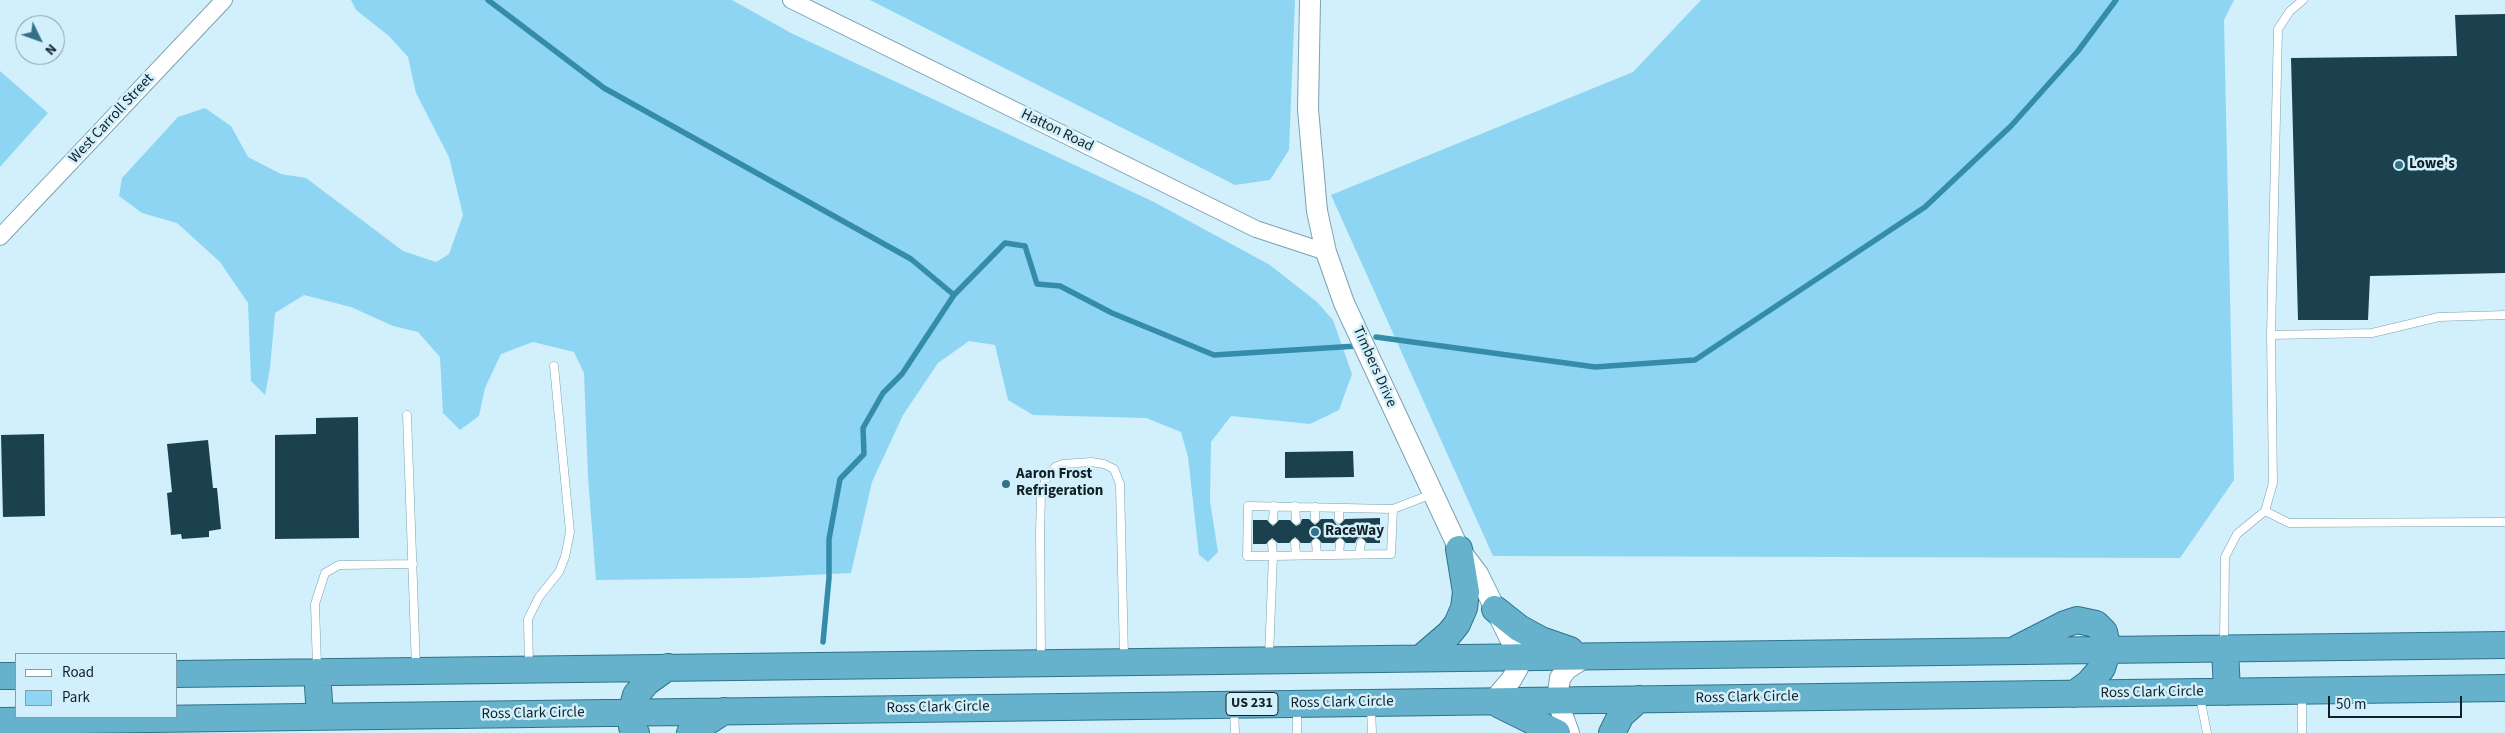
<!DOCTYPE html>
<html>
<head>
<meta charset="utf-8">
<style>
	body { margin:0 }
	#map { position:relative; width:2505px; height:733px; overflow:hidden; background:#d1f0fc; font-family:"Source Sans 3",sans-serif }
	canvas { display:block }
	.legend { position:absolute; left:15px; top:653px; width:162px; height:65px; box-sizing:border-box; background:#d1f0fc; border:1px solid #859da6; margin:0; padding:6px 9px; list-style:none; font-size:15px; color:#122026 }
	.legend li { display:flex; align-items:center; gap:10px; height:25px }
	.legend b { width:25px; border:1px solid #859da6 }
	.north { position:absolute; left:15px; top:15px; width:50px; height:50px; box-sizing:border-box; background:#d1f0fc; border:1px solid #859da6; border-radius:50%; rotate:132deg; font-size:14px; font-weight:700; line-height:20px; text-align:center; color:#122026 }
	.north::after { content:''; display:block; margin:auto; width:18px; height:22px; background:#347188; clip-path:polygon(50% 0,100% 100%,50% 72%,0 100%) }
	.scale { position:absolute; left:2328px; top:696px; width:134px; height:22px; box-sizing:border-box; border:2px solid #122026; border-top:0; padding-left:6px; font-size:15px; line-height:18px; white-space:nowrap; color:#122026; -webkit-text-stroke:4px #d1f0fc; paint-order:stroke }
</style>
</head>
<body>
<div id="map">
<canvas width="2505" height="733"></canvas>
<ul class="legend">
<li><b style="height:6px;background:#fff"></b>Road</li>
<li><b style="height:14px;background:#8dd5f2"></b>Park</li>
</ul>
<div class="north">N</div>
<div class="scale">50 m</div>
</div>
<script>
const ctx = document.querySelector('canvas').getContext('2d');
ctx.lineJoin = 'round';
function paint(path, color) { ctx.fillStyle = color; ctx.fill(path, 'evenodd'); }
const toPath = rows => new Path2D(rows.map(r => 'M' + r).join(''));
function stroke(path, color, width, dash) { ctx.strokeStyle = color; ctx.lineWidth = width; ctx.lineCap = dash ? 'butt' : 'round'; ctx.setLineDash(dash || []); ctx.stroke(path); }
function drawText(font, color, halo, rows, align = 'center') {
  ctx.font = font + ' "Source Sans 3",sans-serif'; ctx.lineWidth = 5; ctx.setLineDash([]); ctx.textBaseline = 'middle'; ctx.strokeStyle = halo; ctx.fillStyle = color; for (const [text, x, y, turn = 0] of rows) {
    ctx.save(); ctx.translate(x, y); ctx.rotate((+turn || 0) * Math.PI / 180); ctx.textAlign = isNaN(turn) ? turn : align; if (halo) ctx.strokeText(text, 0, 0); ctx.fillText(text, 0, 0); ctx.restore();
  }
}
paint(toPath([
	[351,0,732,0,791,33,1154,202,1270,265,1317,302,1333,320,1352,374,1339,410,1310,424,1231,416,1211,442,1210,501,1218,552,1208,562,1199,555,1188,457,1181,432,1146,418,1033,415,1008,400,995,345,969,341,938,363,903,415,872,482,851,573,748,578,596,580,588,477,584,373,574,352,533,342,501,354,485,388,479,416,460,430,443,413,440,357,418,332,393,326,351,307,304,295,275,313,270,368,265,395,251,381,248,303,220,262,177,223,142,213,119,196,122,178,178,117,205,108,231,126,248,157,281,174,306,178,403,251,436,262,449,254,463,215,449,157,416,93,408,57,389,36,356,10],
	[870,0,1295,0,1289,150,1270,180,1235,185],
	[1701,0,2234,0,2224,20,2234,480,2180,558,1493,556,1331,195,1633,72],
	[0,71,48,113,0,167]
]), '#8dd5f2');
stroke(toPath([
	[488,0,604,88,911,259,954,295],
	[1376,337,1595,367,1695,360,1925,207,2011,126,2078,51,2116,0],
	[823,642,829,578,829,539,840,479,864,454,863,428,883,393,902,374,954,295,1005,243,1025,246,1037,284,1060,286,1112,313,1214,355,1357,346]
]), '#348caa', 5.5);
paint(toPath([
	[2505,14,2505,273,2370,276,2368,320,2298,320,2291,58,2457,56,2455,15],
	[358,417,359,538,275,539,275,435,316,434,316,418],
	[44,434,45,516,3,517,1,435],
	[208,440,213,488,217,488,221,529,209,531,209,537,182,539,181,534,171,535,167,493,172,492,167,444],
	[1353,451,1354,477,1285,478,1285,452],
	[1380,518,1380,543,1367,543,1361,537,1357,539,1355,543,1346,543,1340,537,1334,543,1322,543,1316,537,1310,543,1301,543,1295,537,1289,543,1278,543,1272,538,1266,544,1253,544,1253,520,1267,520,1273,526,1279,520,1290,520,1296,526,1300,524,1302,519,1309,519,1315,525,1321,519,1333,519,1336,524,1339,525,1345,519]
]), '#1c414e');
const service = toPath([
	[2271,335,2372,333,2439,317,2505,315],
	[407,415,416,668],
	[1295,506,1296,520],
	[2265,511,2289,523,2505,522],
	[1315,519,1315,507],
	[1339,519,1339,508],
	[1273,520,1274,506],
	[1295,543,1296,555],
	[1316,543,1317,555],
	[1272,544,1273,556,1247,556,1248,506,1393,509],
	[1339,555,1340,543],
	[1359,555,1361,543],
	[2224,644,2225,557,2237,534,2265,511,2273,483,2271,335,2278,29,2290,11,2303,0],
	[1269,656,1273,556,1391,554,1393,509,1432,494],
	[1041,658,1040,532,1041,495,1045,481,1055,467,1063,464,1091,462,1104,464,1114,469,1120,484,1124,657],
	[317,667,315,604,325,573,339,565,413,564],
	[529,667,528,619,539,597,559,572,565,557,570,532,554,366],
	[2302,695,2302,733],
	[2200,697,2207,733],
	[1297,708,1297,733],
	[1371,708,1372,733],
	[1234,709,1235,733]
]);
const minor = toPath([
	[791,0,1256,229,1326,252],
	[0,237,224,0]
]);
const tertiary = toPath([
	[1310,0,1308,109,1317,211,1326,252,1344,303,1459,549,1478,574,1519,657,1518,668,1511,680,1493,701],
	[1569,733,1557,700,1560,678,1567,669,1587,656]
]);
const trunk = toPath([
	[1495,609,1519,628,1541,640,1570,650],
	[2018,648,2065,624,2077,620,2096,624,2104,632,2108,649,2102,668,2089,683,2074,694],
	[2225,648,2227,692],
	[1421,658,1449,634,1457,624,1464,608,1466,592,1459,549],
	[317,672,320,716],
	[176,674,2505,645],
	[0,676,16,676],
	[1500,705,1557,733],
	[0,721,2505,688],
	[636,733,632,727,631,713,636,695,647,682,668,667],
	[690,733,724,711],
	[1612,733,1621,715,1639,699]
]);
stroke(service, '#7da1b0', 9);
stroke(minor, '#7da1b0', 18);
stroke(tertiary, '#7da1b0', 22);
stroke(trunk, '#2f738a', 28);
stroke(service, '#fff', 8);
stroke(minor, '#fff', 16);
stroke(tertiary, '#fff', 20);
stroke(trunk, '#66b2cc', 26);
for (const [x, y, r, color] of [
	[2399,165,5,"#347188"],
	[1006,484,5,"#347188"],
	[1315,532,5,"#347188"]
]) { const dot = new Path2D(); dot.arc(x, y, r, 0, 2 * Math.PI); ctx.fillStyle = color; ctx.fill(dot); stroke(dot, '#d1f0fc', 2); }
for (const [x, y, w] of [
	[1252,704,52]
]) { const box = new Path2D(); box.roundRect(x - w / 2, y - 11.5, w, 23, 4); ctx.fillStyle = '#d1f0fc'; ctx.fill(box); stroke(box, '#122026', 1); }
drawText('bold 14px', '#122026', null, [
	["US 231",1252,704]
]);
drawText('15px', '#122026', '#d1f0fc', [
	["West Carroll Street",112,119,-47],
	["Hatton Road",1057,131,26],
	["Timbers Drive",1374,367,66],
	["Ross Clark Circle",2152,693,-1],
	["Ross Clark Circle",1747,698,-1],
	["Ross Clark Circle",1342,703,-1],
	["Ross Clark Circle",938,708,-1],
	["Ross Clark Circle",533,714,-1]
]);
drawText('bold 15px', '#122026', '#d1f0fc', [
	["Lowe's",2409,165],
	["Aaron Frost",1016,475],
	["Refrigeration",1016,492],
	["RaceWay",1325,532]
], 'left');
</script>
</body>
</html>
